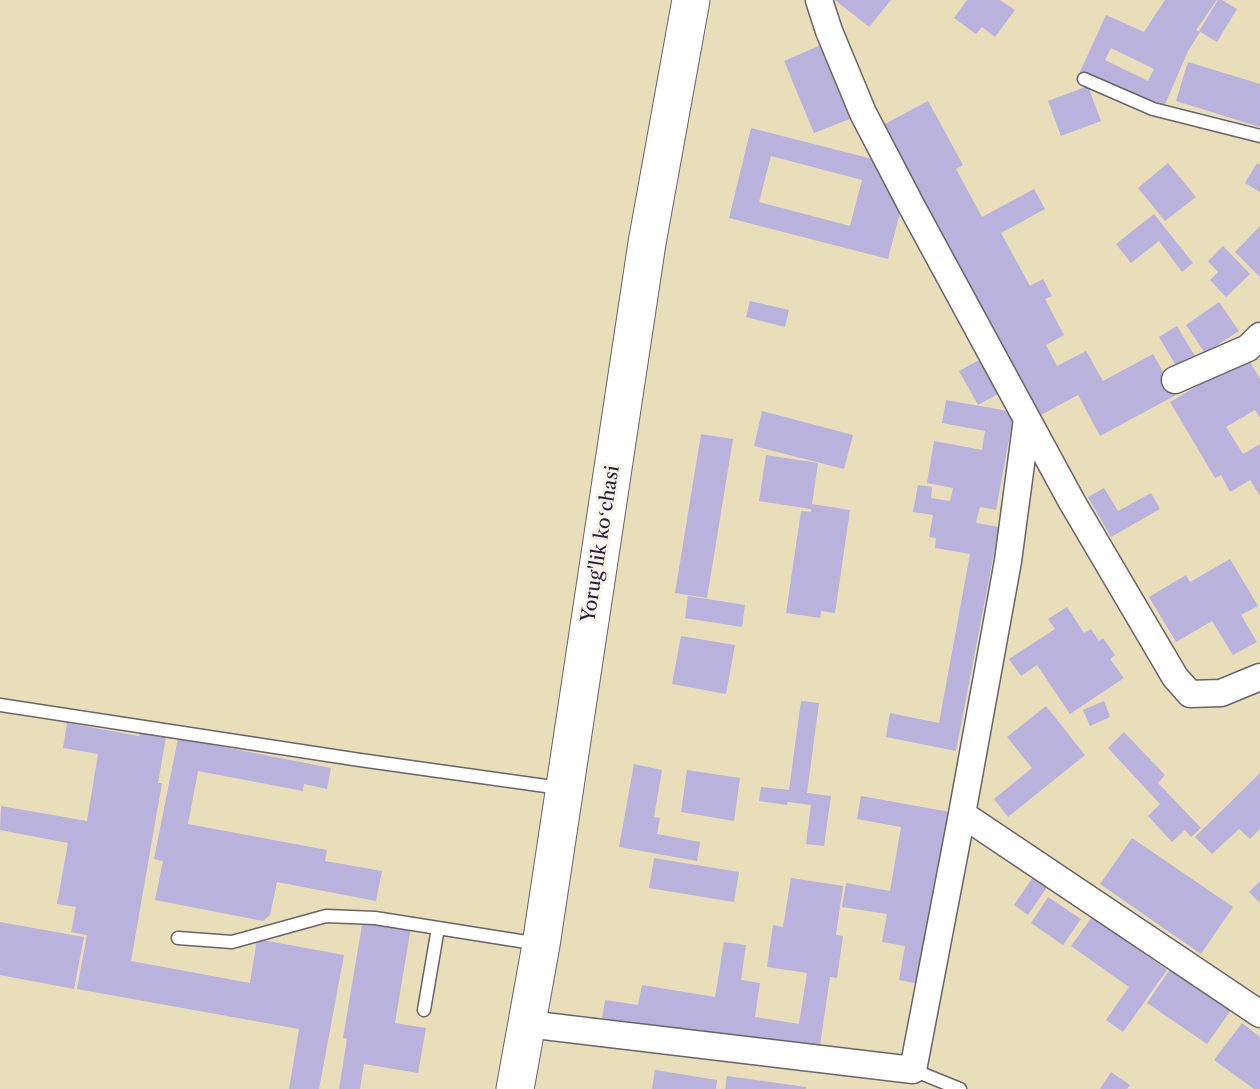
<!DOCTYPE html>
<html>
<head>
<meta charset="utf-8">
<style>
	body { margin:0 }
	canvas { display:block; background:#e9deba }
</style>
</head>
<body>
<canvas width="1260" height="1089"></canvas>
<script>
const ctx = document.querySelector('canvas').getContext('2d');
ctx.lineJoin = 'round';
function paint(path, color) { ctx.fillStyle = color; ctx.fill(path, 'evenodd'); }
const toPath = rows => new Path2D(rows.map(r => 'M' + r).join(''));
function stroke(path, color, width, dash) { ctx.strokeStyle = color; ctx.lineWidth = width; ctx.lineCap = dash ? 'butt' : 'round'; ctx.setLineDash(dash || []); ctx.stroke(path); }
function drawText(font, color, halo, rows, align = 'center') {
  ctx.font = font + ' "Libre Caslon Text",serif'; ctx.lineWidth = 6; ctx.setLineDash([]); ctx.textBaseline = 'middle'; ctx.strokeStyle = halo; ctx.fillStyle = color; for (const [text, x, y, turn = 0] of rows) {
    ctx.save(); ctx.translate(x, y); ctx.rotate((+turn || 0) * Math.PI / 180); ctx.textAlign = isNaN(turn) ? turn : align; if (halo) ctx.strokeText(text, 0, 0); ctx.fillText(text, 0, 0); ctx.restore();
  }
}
paint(toPath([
	[835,0,891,0,869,27],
	[967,0,1000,0,1015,10,995,37,982,27,976,34,954,18],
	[1165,0,1217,0,1196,30,1200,32,1188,51,1163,109,1080,72,1106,15,1144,32],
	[1111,48,1154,69,1148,81,1105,60],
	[1218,0,1222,0,1237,9,1217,42,1199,31],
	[821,45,852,118,814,133,784,61],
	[1188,62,1260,84,1260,127,1176,101],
	[1088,86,1101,121,1061,136,1048,101],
	[928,101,963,165,956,169,982,217,1034,189,1045,209,1001,233,1030,286,1043,279,1052,296,1045,299,1064,335,1046,345,1057,366,1086,351,1103,381,1153,354,1176,395,1100,436,1078,395,1041,415,883,125],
	[751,128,880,161,903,201,888,259,729,218],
	[771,156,862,180,850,226,759,202],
	[1168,163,1196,197,1165,221,1138,188],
	[1257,163,1260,165,1260,192,1245,183],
	[1154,214,1193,263,1182,272,1159,241,1131,263,1116,244],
	[1260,226,1260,277,1235,252],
	[1223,246,1250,274,1226,297,1210,280,1218,272,1208,261],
	[750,301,789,310,785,327,746,317],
	[1219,302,1239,331,1205,353,1186,325],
	[1177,326,1196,358,1178,369,1159,337],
	[1247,357,1260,379,1260,418,1255,410,1226,427,1243,454,1260,444,1260,496,1250,480,1230,492,1221,475,1215,478,1170,402],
	[981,359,1000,393,978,405,959,371],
	[946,400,1014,412,996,510,980,507,976,523,999,527,956,751,886,737,890,713,939,723,970,554,935,548,936,538,929,537,933,515,913,512,918,485,932,487,931,498,950,501,953,488,927,483,934,441,982,450,985,431,942,423],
	[762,411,853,435,844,469,754,446],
	[701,434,733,439,707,598,675,593],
	[766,455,818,463,812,504,850,510,835,613,821,611,820,618,786,613,801,511,811,512,811,509,759,501],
	[1104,488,1118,511,1151,493,1160,509,1111,537,1088,497],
	[1230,559,1258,606,1241,615,1257,642,1233,655,1212,621,1176,642,1149,597,1186,575,1190,582],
	[688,596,745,605,742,627,685,618],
	[1067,607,1084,633,1091,629,1099,641,1103,638,1115,655,1110,659,1124,678,1070,714,1037,665,1021,676,1009,659,1055,629,1048,619],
	[681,636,735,645,726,694,672,684],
	[801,701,819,703,807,793,831,796,824,846,806,844,811,805,788,802,787,805,759,801,761,787,789,790],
	[1104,701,1110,717,1090,726,1083,710],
	[1046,706,1085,755,1008,817,994,799,1032,768,1007,737],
	[67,723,139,736,140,732,166,737,158,783,162,783,131,961,250,983,257,939,344,955,319,1089,289,1089,299,1029,77,989,87,935,71,932,76,907,57,904,68,843,0,830,1,806,87,821,98,754,63,748],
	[1124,732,1165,775,1158,783,1201,828,1191,837,1185,830,1172,842,1148,816,1160,804,1108,748],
	[178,738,331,768,327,789,304,784,303,791,198,771,188,824,327,850,325,861,382,871,376,901,277,882,270,915,263,921,155,900,163,861,154,859],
	[634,764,662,770,654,817,660,818,657,834,700,842,697,861,619,847],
	[687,770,740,778,734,821,681,812],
	[1260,773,1260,829,1250,839,1239,829,1212,854,1195,837],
	[861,796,950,812,919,984,899,980,905,946,882,942,887,914,842,907,846,883,890,891,901,827,857,819],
	[1132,838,1233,907,1201,954,1100,884],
	[654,858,739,872,734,902,649,888],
	[1033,877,1047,887,1028,915,1014,905],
	[791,878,843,886,836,935,843,936,837,978,830,977,819,1052,602,1018,605,1000,638,1005,642,985,715,997,724,942,746,945,741,980,760,983,755,1017,799,1024,807,973,767,967,773,925,783,927],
	[1260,881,1260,903,1249,892],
	[1048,897,1081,919,1063,945,1031,923],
	[1092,917,1167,970,1123,1032,1106,1020,1129,987,1071,946],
	[363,919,411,927,395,1023,426,1028,418,1073,364,1064,360,1089,339,1089,347,1039,343,1038],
	[0,922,84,937,74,989,0,975],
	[1171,968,1231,1010,1207,1044,1147,1003],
	[1242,1023,1260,1037,1260,1089,1254,1089,1214,1060],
	[655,1070,717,1080,716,1089,652,1089],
	[1111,1072,1130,1085,1127,1089,1100,1089],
	[727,1076,806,1087,806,1089,725,1089]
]), '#b8b2dd');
const lane = toPath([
	[1084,79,1153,109,1260,136],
	[0,705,360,760,560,788],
	[178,938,232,942,326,916,375,918,539,944],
	[424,1010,438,928],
	[913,1070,960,1089]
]);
const street = toPath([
	[819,0,829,31,863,113,912,207,1072,502,1175,677,1190,694,1221,693,1260,677],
	[1175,380,1248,348,1260,336],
	[962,814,1260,1014],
	[527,1024,913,1070,962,814,1008,561,1027,419]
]);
const secondary = toPath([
	[515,1089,541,945,647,243,691,0]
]);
stroke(lane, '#686467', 15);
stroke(street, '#686467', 29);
stroke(secondary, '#686467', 39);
stroke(lane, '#fff', 12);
stroke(street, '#fff', 26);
stroke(secondary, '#fff', 37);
drawText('19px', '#22223b', '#f7f3e8', [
	["Yorug'lik koʻchasi",601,544,-81]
]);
</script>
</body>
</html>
